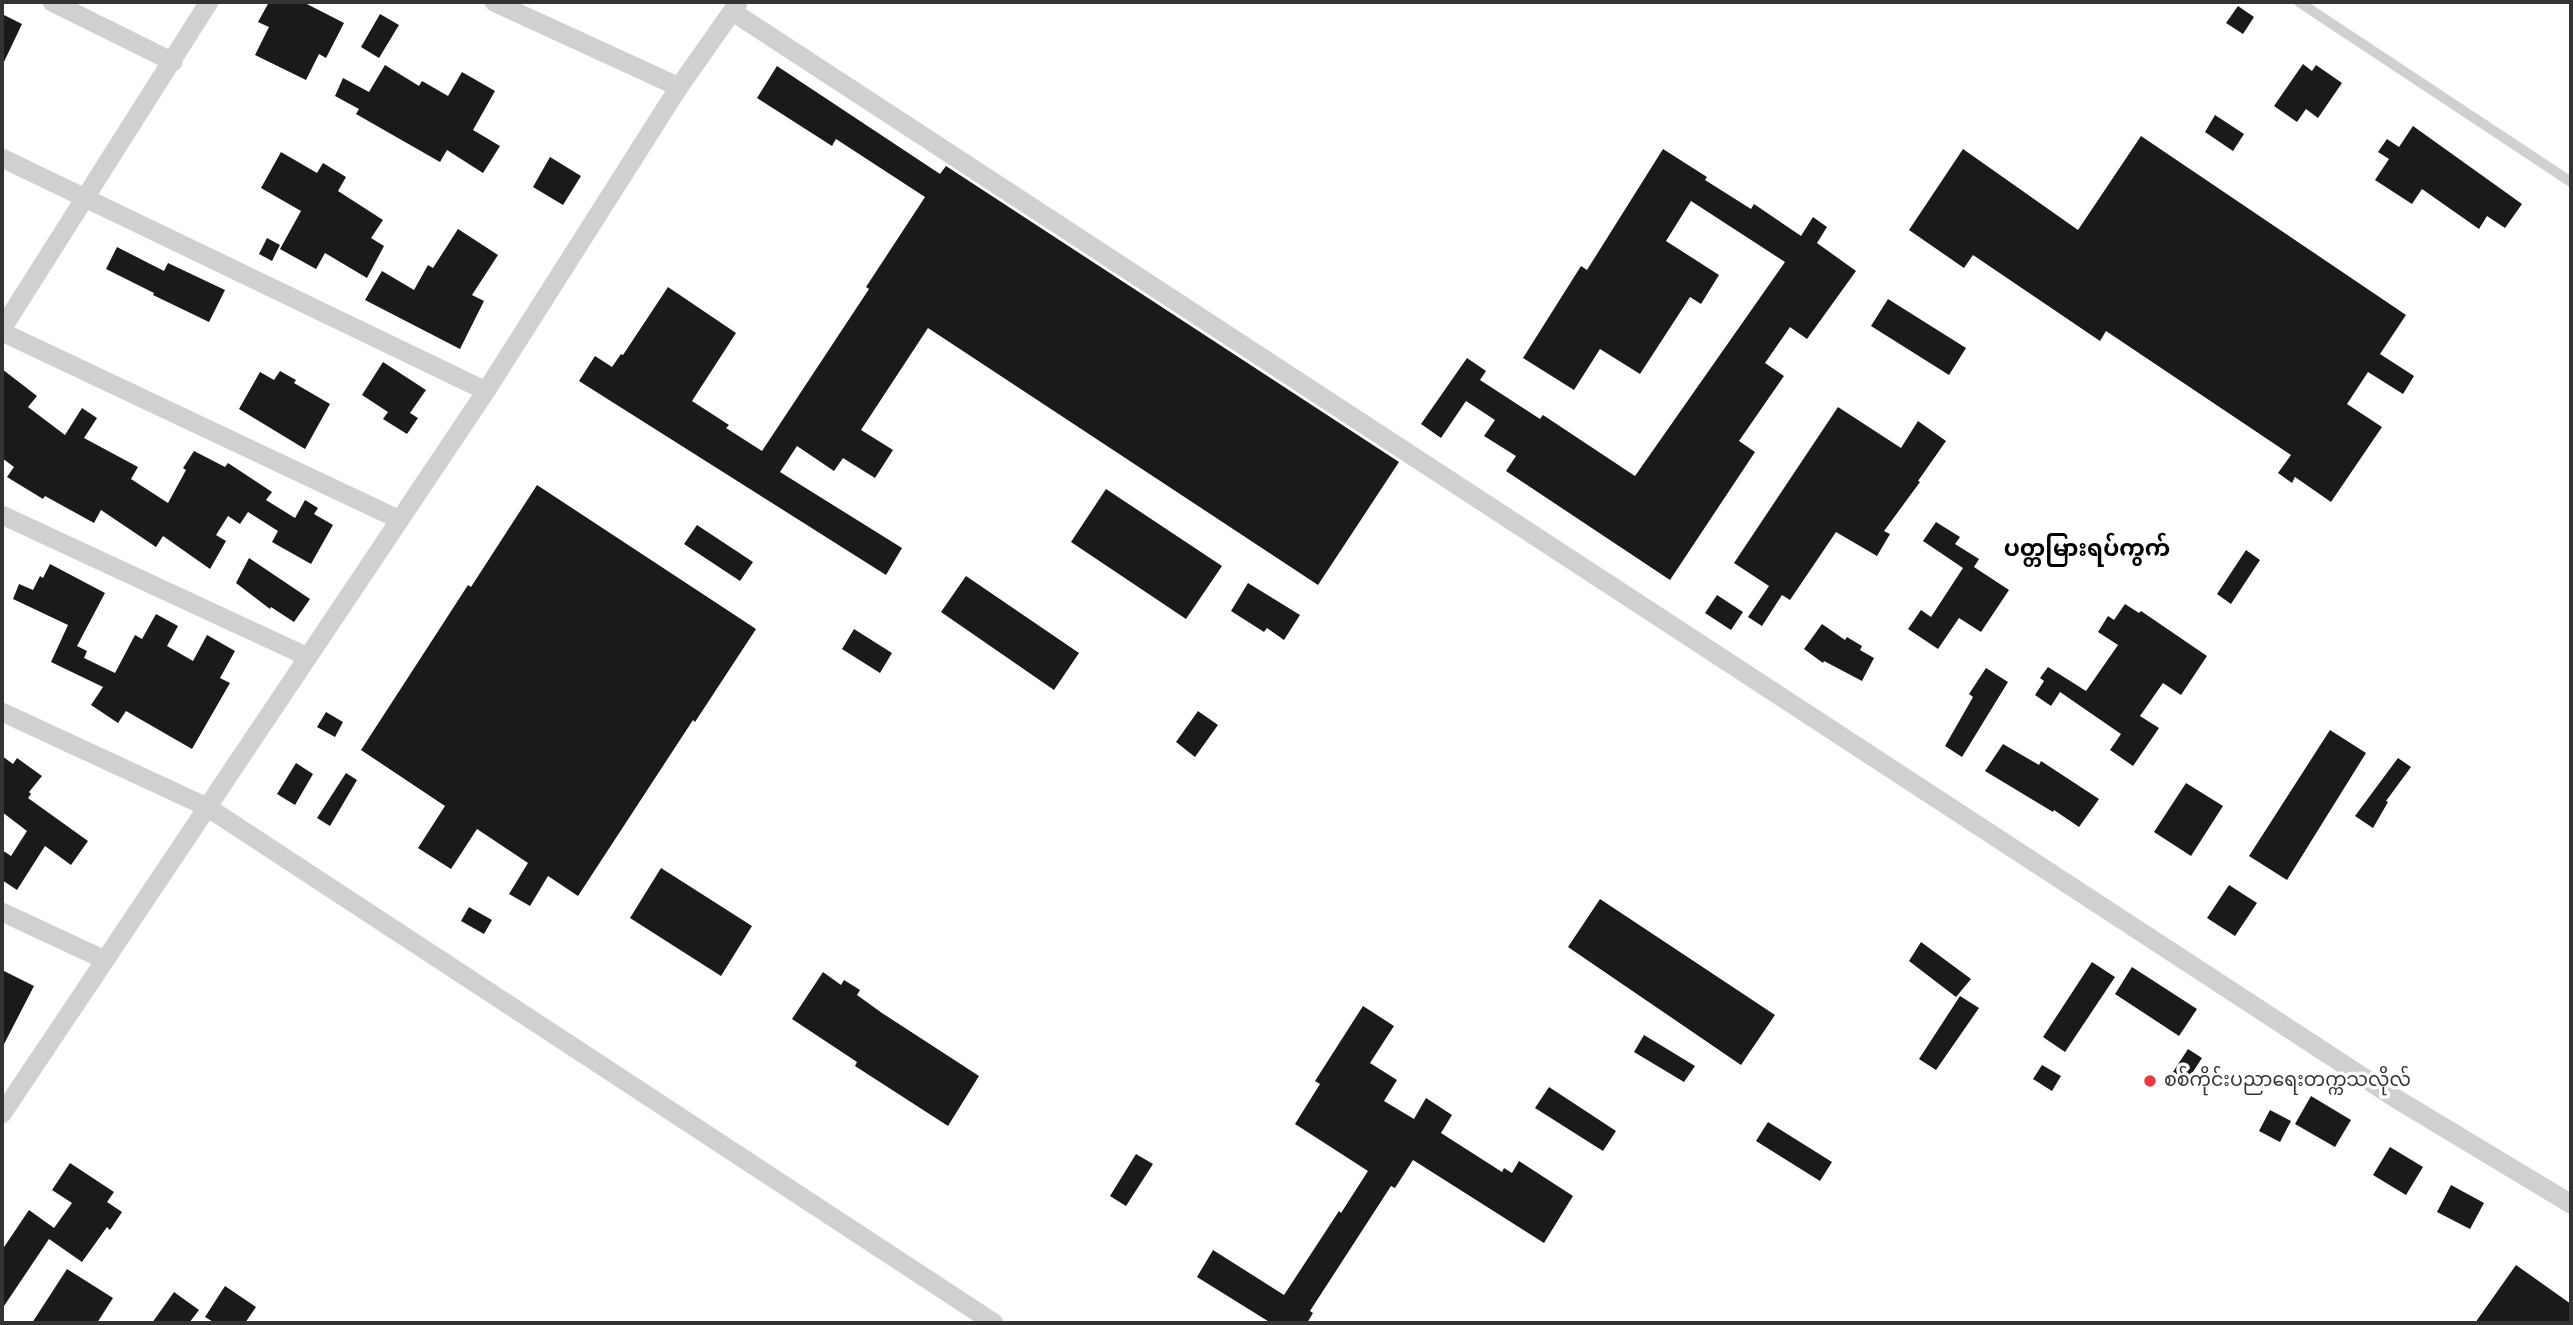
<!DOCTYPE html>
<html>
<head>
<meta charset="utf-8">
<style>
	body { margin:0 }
	#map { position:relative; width:2573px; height:1325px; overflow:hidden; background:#fff; font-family:"PT Sans Narrow",sans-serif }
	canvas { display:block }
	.frame { position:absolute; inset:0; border:4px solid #333; pointer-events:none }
</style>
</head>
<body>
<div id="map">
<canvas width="2573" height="1325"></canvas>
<div class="frame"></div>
</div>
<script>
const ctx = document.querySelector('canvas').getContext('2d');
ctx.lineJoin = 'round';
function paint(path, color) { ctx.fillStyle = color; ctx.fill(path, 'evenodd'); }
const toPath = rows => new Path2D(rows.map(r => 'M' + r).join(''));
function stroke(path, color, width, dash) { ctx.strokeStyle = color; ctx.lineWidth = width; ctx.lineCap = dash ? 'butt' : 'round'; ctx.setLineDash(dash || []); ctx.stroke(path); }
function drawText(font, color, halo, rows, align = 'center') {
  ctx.font = font + ' "PT Sans Narrow","Noto Sans Myanmar",sans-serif'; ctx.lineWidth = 7; ctx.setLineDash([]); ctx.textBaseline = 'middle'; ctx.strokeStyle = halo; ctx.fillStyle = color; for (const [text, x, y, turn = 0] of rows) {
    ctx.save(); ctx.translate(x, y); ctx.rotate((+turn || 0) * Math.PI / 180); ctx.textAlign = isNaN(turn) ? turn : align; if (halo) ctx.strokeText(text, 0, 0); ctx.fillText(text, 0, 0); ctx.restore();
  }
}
paint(toPath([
	[269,2,303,2,344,23,326,58,319,54,306,80,255,55,269,27,258,22],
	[2238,6,2254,17,2243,34,2226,23],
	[2,14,22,24,2,66],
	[380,14,399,25,379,58,361,47],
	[2303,64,2312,71,2316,65,2342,83,2318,118,2306,109,2297,122,2274,106],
	[385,65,419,86,422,81,448,96,462,72,495,91,473,130,500,146,483,173,447,150,440,162,356,114,359,109,335,96,343,78,369,92],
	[777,66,940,174,946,166,1399,462,1318,585,928,328,861,430,893,450,875,478,843,458,834,471,797,446,780,472,902,548,886,575,579,381,595,356,612,367,621,354,623,355,668,287,736,333,692,401,729,425,726,428,762,451,869,289,866,287,925,197,836,139,832,146,757,98],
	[2215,115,2244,134,2233,151,2205,132],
	[2413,126,2522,204,2505,228,2487,216,2479,229,2422,189,2412,204,2375,180,2389,159,2378,152,2387,139,2399,147],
	[2141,136,2406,315,2380,354,2414,376,2403,394,2368,372,2347,404,2382,427,2331,502,2295,477,2292,483,2278,473,2291,455,2106,331,2100,341,1973,255,1964,268,1909,230,1963,149,2078,230],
	[1663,149,1707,177,1705,180,1751,209,1754,204,1801,236,1813,217,1827,227,1817,243,1856,271,1807,339,1790,327,1765,363,1784,376,1739,441,1755,452,1670,580,1506,471,1516,456,1484,436,1495,420,1466,401,1441,438,1421,424,1467,358,1486,371,1480,380,1540,419,1543,415,1635,476,1785,262,1691,201,1666,241,1719,275,1701,304,1690,297,1640,374,1600,349,1574,390,1523,358,1581,266,1587,270],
	[281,152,317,173,323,163,346,177,338,191,383,220,371,238,384,246,367,278,325,253,316,269,280,249,301,211,261,188],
	[550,157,581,176,563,205,533,187],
	[458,229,498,255,472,295,484,301,460,349,365,300,382,271,414,290,428,265,433,268],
	[267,238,280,245,272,261,259,254],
	[117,247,164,271,168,263,225,290,209,322,153,295,154,293,106,269],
	[1888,299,1966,348,1949,375,1871,326],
	[383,362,426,390,410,413,418,418,407,434,383,419,388,412,362,395],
	[2,369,37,396,28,407,65,435,82,408,97,418,84,438,138,467,131,479,168,503,186,470,183,468,194,451,225,467,228,463,272,492,266,500,295,518,305,500,318,508,314,514,333,525,311,564,272,542,278,531,248,512,240,524,228,516,216,535,226,541,210,569,163,536,156,547,101,510,94,523,45,496,43,499,7,477,14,467,2,458],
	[280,371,296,380,294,383,330,404,305,449,239,409,260,372,274,380],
	[1838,407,1901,448,1918,421,1946,441,1918,481,1920,482,1884,531,1890,534,1877,556,1836,532,1790,600,1782,595,1762,626,1748,617,1769,586,1734,563],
	[537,485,756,629,695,722,693,720,578,896,548,876,530,906,509,894,528,863,477,829,451,869,418,848,445,806,361,750,468,585,471,587],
	[1106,489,1222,566,1186,619,1071,542],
	[1936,522,1960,537,1955,544,1979,559,1974,567,2009,590,1981,632,1959,618,1938,649,1908,629,1921,610,1931,617,1963,568,1923,541],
	[697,525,753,562,740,581,684,544],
	[2246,550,2260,560,2231,604,2217,594],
	[249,558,310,599,294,622,271,607,270,609,236,583],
	[50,564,105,593,77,646,87,651,84,658,115,673,135,635,142,639,156,614,178,626,167,646,193,661,207,635,235,651,220,678,230,683,192,749,126,711,118,723,91,705,103,687,51,662,68,625,13,599,19,584,33,590,40,576,43,578],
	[966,576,1079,653,1054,690,941,612],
	[1248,583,1300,615,1284,640,1267,628,1264,632,1231,611],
	[1717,595,1743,612,1731,630,1705,613],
	[2125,604,2139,613,2141,611,2207,656,2181,695,2163,683,2140,716,2159,728,2133,766,2110,750,2121,734,2060,692,2051,706,2035,695,2044,681,2040,678,2048,667,2086,691,2118,645,2098,632,2108,616,2114,620],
	[1822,624,1845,640,1847,637,1862,646,1860,650,1874,658,1862,681,1824,661,1823,663,1804,649],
	[854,629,892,653,880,673,842,649],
	[1986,668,2008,682,1962,757,1945,746,1973,697,1969,694],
	[1198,711,1218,725,1195,757,1176,742],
	[326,712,343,722,335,737,317,727],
	[2330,730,2366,753,2287,880,2249,856],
	[2003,744,2039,765,2041,761,2099,799,2079,827,2054,810,2053,812,1985,771],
	[2,756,13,764,17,758,42,776,29,792,31,794,28,798,88,841,71,865,45,846,17,890,2,880,2,850,11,856,27,831,2,812],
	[2398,758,2411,767,2386,801,2388,802,2373,828,2355,816],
	[296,763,313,774,295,805,277,794],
	[346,773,357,780,330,826,317,818],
	[2186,783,2223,806,2191,856,2154,832],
	[661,868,752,926,721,976,630,918],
	[2229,885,2257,903,2235,936,2207,918],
	[1600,899,1775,1015,1741,1065,1568,947],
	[469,907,492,920,484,934,461,921],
	[1921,942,1971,979,1956,997,1909,961],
	[2092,962,2115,977,2065,1052,2043,1037],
	[2132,967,2197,1009,2179,1036,2115,994],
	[2,970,34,986,2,1048],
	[823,972,841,985,844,980,860,990,857,995,882,1013,979,1076,948,1126,855,1066,857,1062,792,1019],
	[1960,996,1979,1008,1936,1070,1919,1059],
	[1363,1006,1394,1026,1370,1063,1397,1080,1384,1101,1414,1119,1426,1098,1452,1115,1441,1133,1502,1172,1504,1168,1512,1173,1519,1161,1573,1196,1544,1243,1413,1160,1395,1188,1391,1186,1310,1311,1313,1313,1307,1323,1271,1323,1197,1277,1213,1250,1284,1295,1339,1211,1341,1213,1368,1171,1295,1124,1320,1084,1315,1081],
	[1644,1035,1695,1066,1684,1082,1634,1052],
	[2188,1049,2202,1058,2187,1081,2173,1072],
	[2042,1065,2061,1076,2052,1091,2033,1079],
	[1549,1087,1616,1131,1603,1151,1535,1108],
	[2311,1096,2351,1120,2335,1147,2295,1124],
	[2270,1110,2291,1121,2280,1142,2259,1131],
	[1768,1122,1832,1162,1820,1181,1756,1141],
	[2390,1147,2423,1167,2406,1195,2373,1175],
	[1136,1154,1153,1164,1126,1206,1110,1196],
	[70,1163,114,1192,107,1202,122,1212,110,1230,107,1227,82,1262,49,1239,2,1309,2,1250,29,1210,54,1228,72,1203,52,1190],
	[2451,1185,2484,1203,2470,1229,2437,1212],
	[2516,1265,2571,1304,2571,1323,2475,1323],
	[67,1269,113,1298,97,1323,32,1323],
	[225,1286,256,1307,245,1323,215,1323,205,1317],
	[174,1292,199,1310,189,1323,152,1323]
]), '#1a1a1a');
stroke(toPath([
	[2299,2,2571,182]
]), '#d0d0d0', 10);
stroke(toPath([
	[52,2,173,62],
	[494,2,679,87],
	[733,12,2395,1098,2571,1204],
	[2,158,486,391],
	[2,329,209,2],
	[2,332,400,520],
	[2,515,308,657],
	[2,712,207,807,994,1323],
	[2,912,105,960],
	[2,1114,486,391,679,87,738,3]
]), '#d0d0d0', 19);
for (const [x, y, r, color] of [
	[2150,1081,7,"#e63946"]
]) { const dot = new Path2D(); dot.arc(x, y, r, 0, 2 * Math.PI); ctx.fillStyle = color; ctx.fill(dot); stroke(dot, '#fff', 2.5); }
drawText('19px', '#333', '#fff', [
	["စစ်ကိုင်းပညာရေးတက္ကသလိုလ်",2164,1081]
], 'left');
drawText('bold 23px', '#000', '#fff', [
	["ပတ္တမြားရပ်ကွက်",2087,549]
]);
</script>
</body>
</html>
